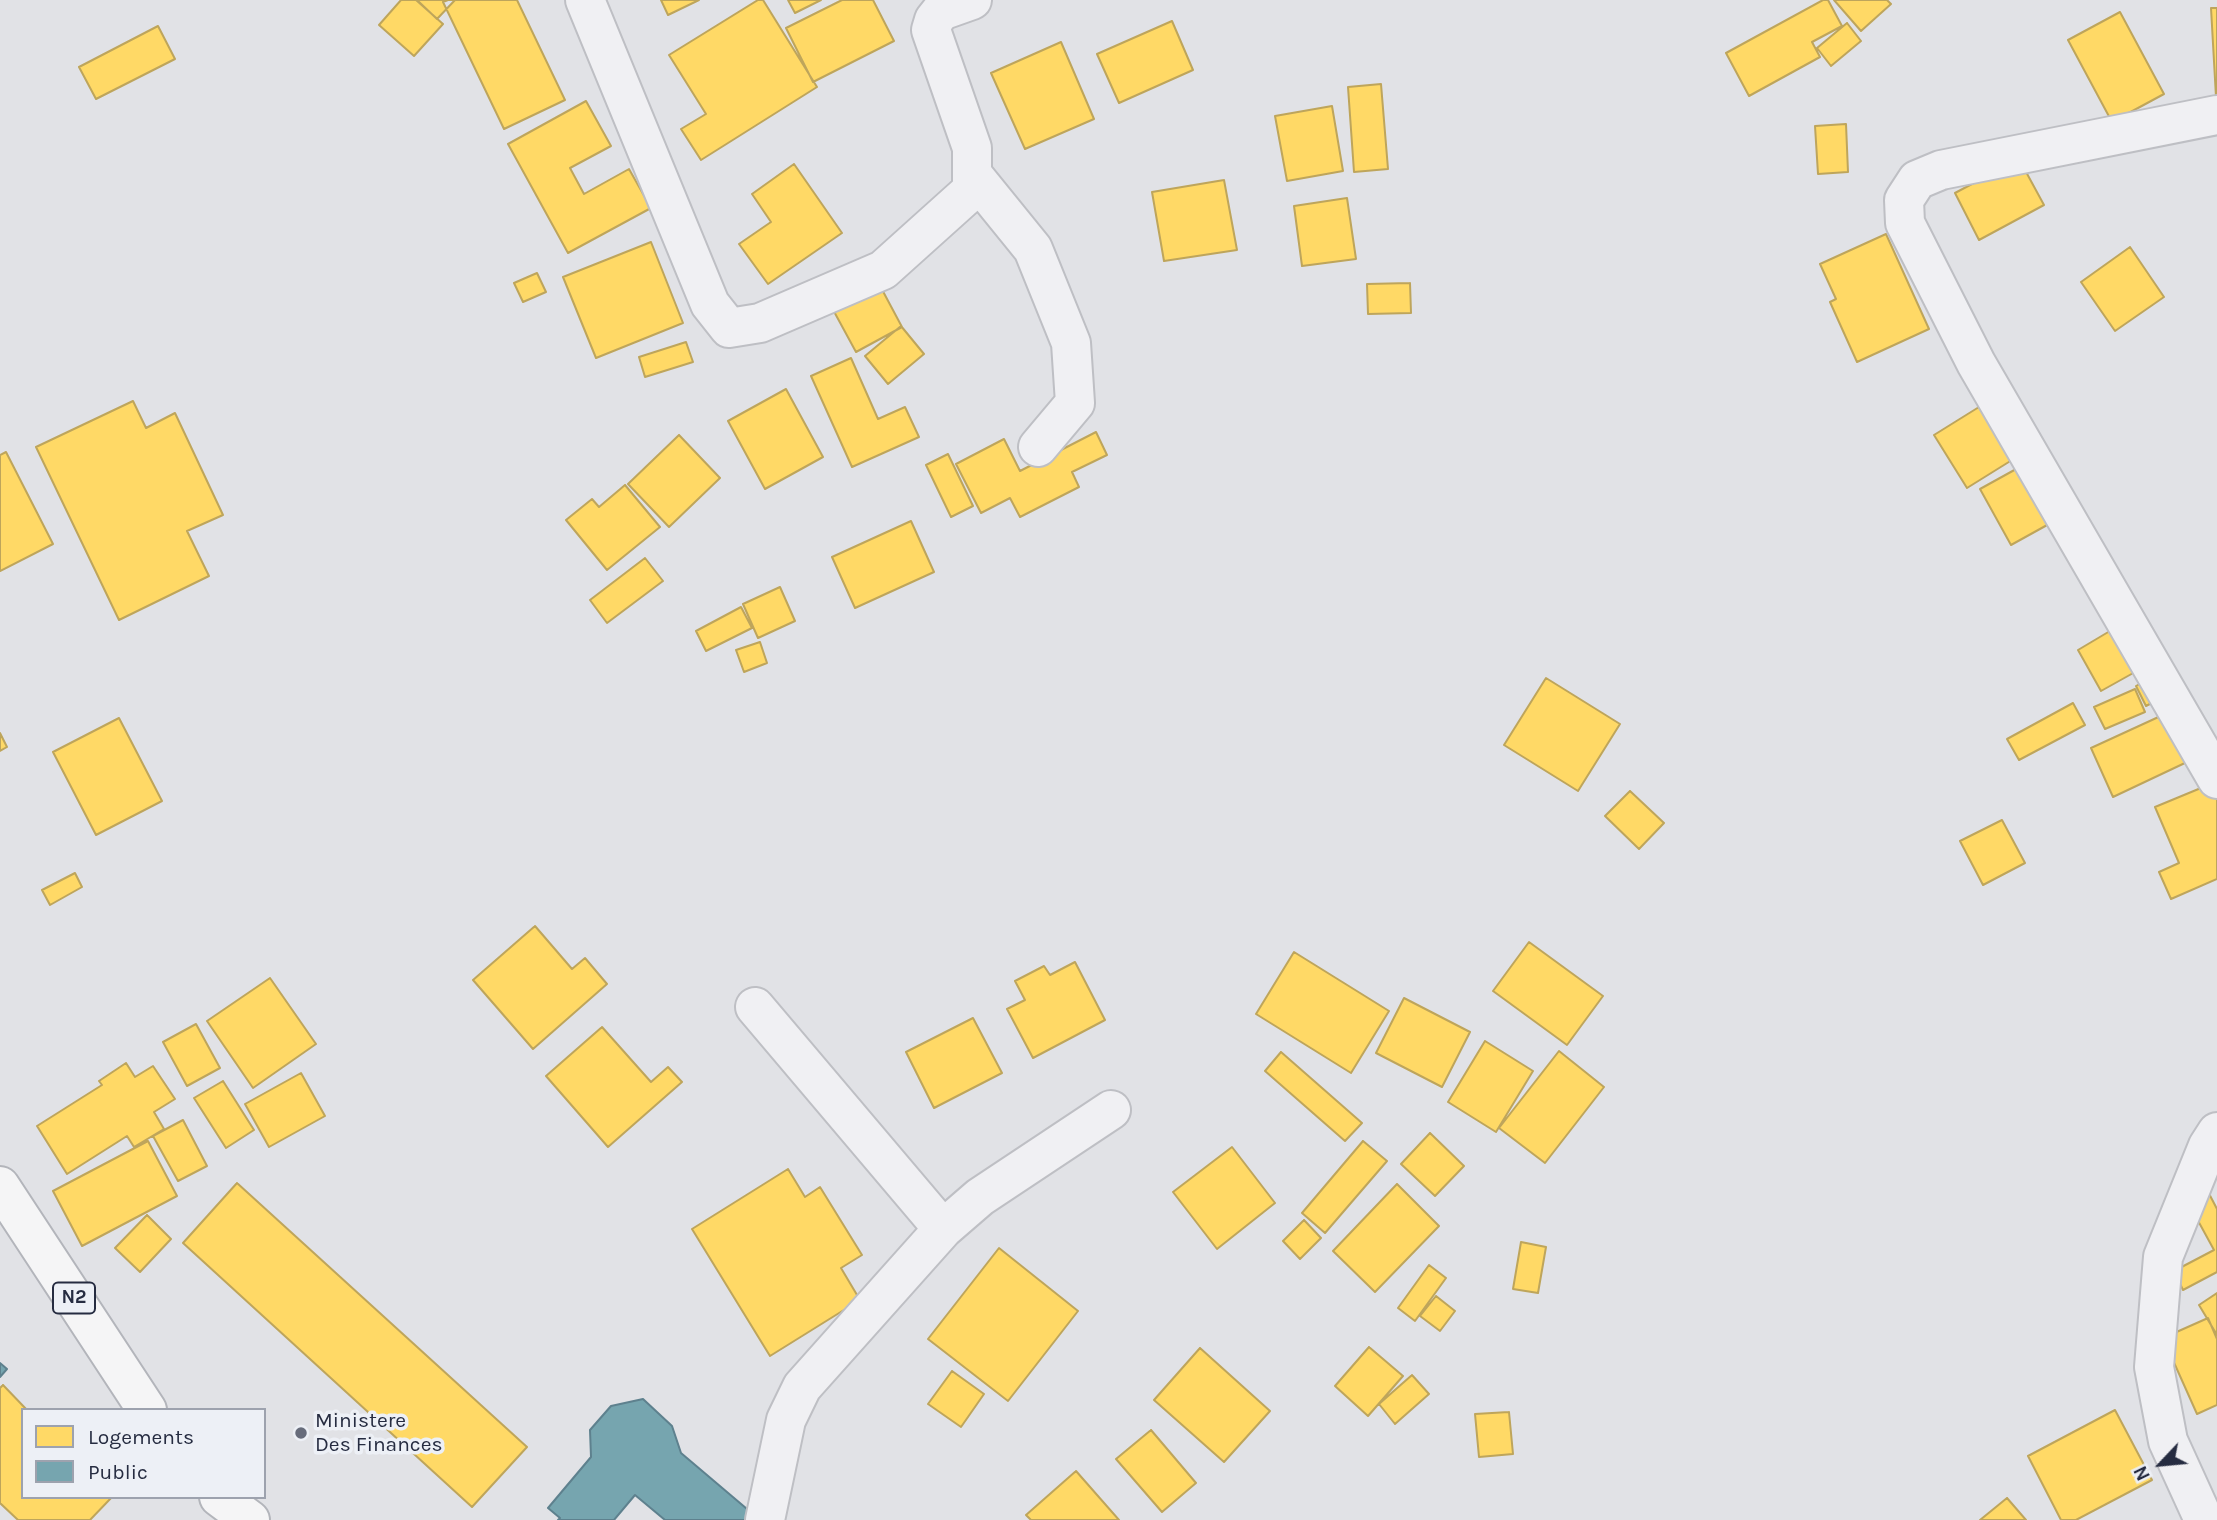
<!DOCTYPE html>
<html>
<head>
<meta charset="utf-8">
<style>
	body { margin:0 }
	#map { position:relative; width:2217px; height:1520px; overflow:hidden; background:#e1e2e6; font-family:Karla,sans-serif }
	canvas { display:block }
	.legend { position:absolute; left:21px; top:1408px; width:245px; height:91px; box-sizing:border-box; background:#edf0f6; border:2px solid #9da2ae; margin:0; padding:9px 12px; list-style:none; font-size:21px; color:#262c41 }
	.legend li { display:flex; align-items:center; gap:14px; height:35px }
	.legend b { width:35px; border:2px solid #9da2ae }
	.north { position:absolute; left:2126px; top:1429px; width:70px; height:70px; -webkit-text-stroke:5px #edf0f6; paint-order:stroke; rotate:244deg; font-size:19px; font-weight:700; line-height:28px; text-align:center; color:#262c41 }
	.north::after { content:''; display:block; margin:auto; width:24px; height:32px; background:#262c41; clip-path:polygon(50% 0,100% 100%,50% 72%,0 100%) }
</style>
</head>
<body>
<div id="map">
<canvas width="2217" height="1520"></canvas>
<ul class="legend">
<li><b style="height:19px;background:#ffd966"></b>Logements</li>
<li><b style="height:19px;background:#76a5af"></b>Public</li>
</ul>
<div class="north">N</div>
</div>
<script>
const ctx = document.querySelector('canvas').getContext('2d');
ctx.lineJoin = 'round';
function paint(path, color) { ctx.fillStyle = color; ctx.fill(path, 'evenodd'); }
const toPath = rows => new Path2D(rows.map(r => 'M' + r).join(''));
function stroke(path, color, width, dash) { ctx.strokeStyle = color; ctx.lineWidth = width; ctx.lineCap = dash ? 'butt' : 'round'; ctx.setLineDash(dash || []); ctx.stroke(path); }
function drawText(font, color, halo, rows, align = 'center') {
  ctx.font = font + ' Karla,sans-serif'; ctx.lineWidth = 7; ctx.setLineDash([]); ctx.textBaseline = 'middle'; ctx.strokeStyle = halo; ctx.fillStyle = color; for (const [text, x, y, turn = 0] of rows) {
    ctx.save(); ctx.translate(x, y); ctx.rotate((+turn || 0) * Math.PI / 180); ctx.textAlign = isNaN(turn) ? turn : align; if (halo) ctx.strokeText(text, 0, 0); ctx.fillText(text, 0, 0); ctx.restore();
  }
}
const homes = toPath([
	[401,0,416,0,443,24,414,56,379,25,401,0],
	[417,0,455,0,437,19,417,0],
	[448,0,517,0,565,100,504,129,443,2,448,0],
	[661,0,699,0,668,15,661,0],
	[758,0,763,0,817,87,701,160,681,129,706,114,669,55,758,0],
	[788,0,821,0,795,13,788,0],
	[842,0,873,0,894,41,813,82,786,28,842,0],
	[1823,0,1828,0,1842,26,1812,42,1820,57,1749,96,1726,53,1823,0],
	[1834,0,1887,0,1891,4,1861,31,1834,0],
	[2211,8,2217,8,2217,97,2216,97,2211,8],
	[2120,12,2164,94,2112,122,2068,40,2120,12],
	[1172,21,1193,70,1119,103,1097,54,1172,21],
	[1847,23,1861,41,1831,66,1817,48,1847,23],
	[158,26,175,59,96,99,79,67,158,26],
	[1061,42,1094,119,1025,149,991,73,1061,42],
	[1381,84,1388,169,1354,172,1348,87,1381,84],
	[586,101,611,146,570,168,584,194,629,169,651,208,568,253,508,144,586,101],
	[1332,106,1343,171,1287,181,1275,116,1332,106],
	[1846,124,1848,172,1818,174,1815,126,1846,124],
	[2019,159,2044,205,1979,240,1955,193,2019,159],
	[794,164,842,233,768,284,739,244,771,222,752,194,794,164],
	[1224,180,1237,250,1164,261,1152,192,1224,180],
	[1347,198,1356,259,1302,266,1294,206,1347,198],
	[1886,234,1929,329,1857,362,1830,302,1836,299,1820,264,1886,234],
	[651,242,683,323,596,358,563,277,651,242],
	[2130,247,2164,297,2115,331,2081,282,2130,247],
	[537,273,546,292,523,302,514,283,537,273],
	[878,282,902,327,856,352,831,306,878,282],
	[1410,283,1411,313,1368,314,1367,284,1410,283],
	[901,326,924,354,888,384,865,356,901,326],
	[686,342,693,362,645,377,639,357,686,342],
	[851,358,878,419,905,407,919,437,852,467,811,376,851,358],
	[786,389,823,457,765,489,728,421,786,389],
	[133,401,146,428,175,413,223,515,187,531,209,576,119,620,36,447,133,401],
	[1979,407,2012,460,1967,488,1934,435,1979,407],
	[1096,432,1107,455,1072,472,1079,487,1020,517,1010,498,981,513,956,464,1004,439,1020,471,1096,432],
	[679,435,720,478,669,527,628,484,679,435],
	[6,452,53,544,0,571,0,455,6,452],
	[948,454,973,506,951,517,926,465,948,454],
	[2027,463,2058,519,2011,545,1980,489,2027,463],
	[625,485,660,527,607,570,566,520,592,499,599,507,625,485],
	[911,521,934,572,855,608,832,557,911,521],
	[645,558,663,581,607,623,590,600,645,558],
	[780,587,795,621,758,638,743,604,780,587],
	[741,607,752,628,706,651,696,631,741,607],
	[2120,625,2144,667,2101,691,2078,650,2120,625],
	[760,642,767,663,744,672,736,650,760,642],
	[2154,676,2165,696,2146,706,2136,686,2154,676],
	[1546,678,1620,724,1578,791,1504,745,1546,678],
	[2135,689,2145,712,2105,729,2094,707,2135,689],
	[2073,703,2085,725,2019,760,2007,739,2073,703],
	[2165,714,2187,762,2113,797,2091,748,2165,714],
	[119,718,162,801,96,835,53,752,119,718],
	[0,733,7,747,0,751,0,733],
	[2213,783,2217,793,2217,879,2171,899,2159,872,2179,863,2155,807,2213,783],
	[1630,791,1664,823,1639,849,1605,816,1630,791],
	[2002,820,2025,863,1983,885,1960,841,2002,820],
	[75,873,82,887,50,905,42,890,75,873],
	[535,926,572,969,585,958,607,984,533,1049,473,980,535,926],
	[1529,942,1603,996,1567,1045,1493,991,1529,942],
	[1294,952,1389,1011,1351,1073,1256,1014,1294,952],
	[1075,962,1105,1020,1033,1058,1007,1009,1025,1000,1015,981,1044,966,1050,975,1075,962],
	[270,978,316,1044,253,1088,207,1021,270,978],
	[1404,998,1470,1032,1442,1087,1376,1053,1404,998],
	[973,1018,1002,1073,934,1108,906,1052,973,1018],
	[196,1024,220,1068,187,1086,163,1042,196,1024],
	[602,1027,651,1082,668,1067,682,1082,608,1147,546,1076,602,1027],
	[1485,1041,1533,1071,1496,1132,1448,1102,1485,1041],
	[1559,1051,1604,1087,1545,1163,1499,1128,1559,1051],
	[1281,1052,1362,1123,1345,1141,1265,1071,1281,1052],
	[126,1063,135,1077,153,1066,175,1099,154,1112,164,1129,134,1147,127,1136,67,1174,37,1126,102,1085,99,1081,126,1063],
	[301,1073,325,1116,269,1147,245,1104,301,1073],
	[223,1081,254,1130,226,1148,194,1098,223,1081],
	[183,1120,207,1166,178,1181,153,1136,183,1120],
	[1430,1133,1464,1166,1435,1196,1401,1164,1430,1133],
	[148,1141,177,1196,82,1246,53,1191,148,1141],
	[1363,1141,1387,1161,1325,1233,1302,1213,1363,1141],
	[1232,1147,1275,1203,1217,1249,1173,1192,1232,1147],
	[788,1169,805,1197,820,1187,862,1255,841,1268,860,1300,770,1356,692,1229,788,1169],
	[237,1183,527,1447,472,1507,183,1243,237,1183],
	[1397,1184,1439,1226,1375,1292,1333,1251,1397,1184],
	[2204,1184,2217,1209,2217,1272,2183,1290,2174,1271,2214,1250,2184,1195,2204,1184],
	[147,1215,171,1239,140,1272,115,1248,147,1215],
	[1304,1220,1321,1238,1300,1259,1283,1241,1304,1220],
	[1521,1242,1546,1247,1538,1293,1513,1289,1521,1242],
	[999,1248,1078,1311,1008,1401,928,1339,999,1248],
	[1429,1265,1446,1278,1415,1321,1398,1308,1429,1265],
	[2217,1293,2217,1335,2199,1305,2217,1293],
	[1436,1296,1455,1311,1440,1331,1420,1316,1436,1296],
	[2208,1318,2217,1339,2217,1405,2197,1414,2163,1338,2208,1318],
	[1369,1347,1403,1376,1368,1416,1335,1386,1369,1347],
	[1200,1348,1270,1411,1224,1462,1154,1400,1200,1348],
	[952,1371,984,1394,961,1427,928,1404,952,1371],
	[1412,1375,1429,1394,1395,1424,1379,1404,1412,1375],
	[3,1385,27,1410,23,1410,23,1497,112,1497,90,1520,18,1520,0,1503,0,1388,3,1385],
	[2115,1410,2152,1480,2076,1520,2061,1520,2028,1456,2115,1410],
	[1509,1412,1513,1454,1479,1457,1475,1414,1509,1412],
	[1151,1430,1196,1483,1162,1512,1116,1459,1151,1430],
	[1076,1471,1119,1520,1031,1520,1026,1515,1076,1471],
	[2007,1498,2026,1520,1980,1520,2007,1498]
]);
paint(homes, '#ffd966');
stroke(homes, '#bea55b', 2);
const public = toPath([
	[0,1363,7,1369,0,1377,0,1363],
	[643,1399,672,1426,681,1453,760,1520,665,1520,635,1495,614,1520,558,1520,560,1518,548,1508,591,1457,590,1430,611,1406,643,1399]
]);
paint(public, '#76a5af');
stroke(public, '#5e818e', 2);
const minor = toPath([
	[585,0,710,304,729,328,760,323,883,270,972,190,972,148,931,30,934,20,941,11,972,0],
	[2217,115,1941,170,1917,180,1904,200,1905,223,1976,363,2217,779],
	[973,175,1033,249,1071,343,1075,403,1038,447],
	[755,1007,943,1229],
	[765,1520,786,1420,802,1387,943,1229,980,1197,1111,1110],
	[2204,1520,2168,1441,2154,1367,2163,1257,2208,1146,2217,1132]
]);
const highway = toPath([
	[0,1186,147,1410],
	[219,1497,250,1520]
]);
stroke(minor, '#bebfc4', 42);
stroke(highway, '#b3b5bb', 42);
stroke(minor, '#f0f0f3', 38);
stroke(highway, '#f5f5f6', 38);
for (const [x, y, r, color] of [
	[301,1433,7,"#676c7b"]
]) { const dot = new Path2D(); dot.arc(x, y, r, 0, 2 * Math.PI); ctx.fillStyle = color; ctx.fill(dot); stroke(dot, '#edf0f6', 2.5); }
for (const [x, y, w] of [
	[74,1298,42]
]) { const box = new Path2D(); box.roundRect(x - w / 2, y - 15.5, w, 31, 5); ctx.fillStyle = '#edf0f6'; ctx.fill(box); stroke(box, '#262c41', 2); }
drawText('bold 19px', '#262c41', null, [
	["N2",74,1298]
]);
drawText('21px', '#262c41', '#edf0f6', [
	["Ministere",315,1421],
	["Des Finances",315,1445]
], 'left');
</script>
</body>
</html>
